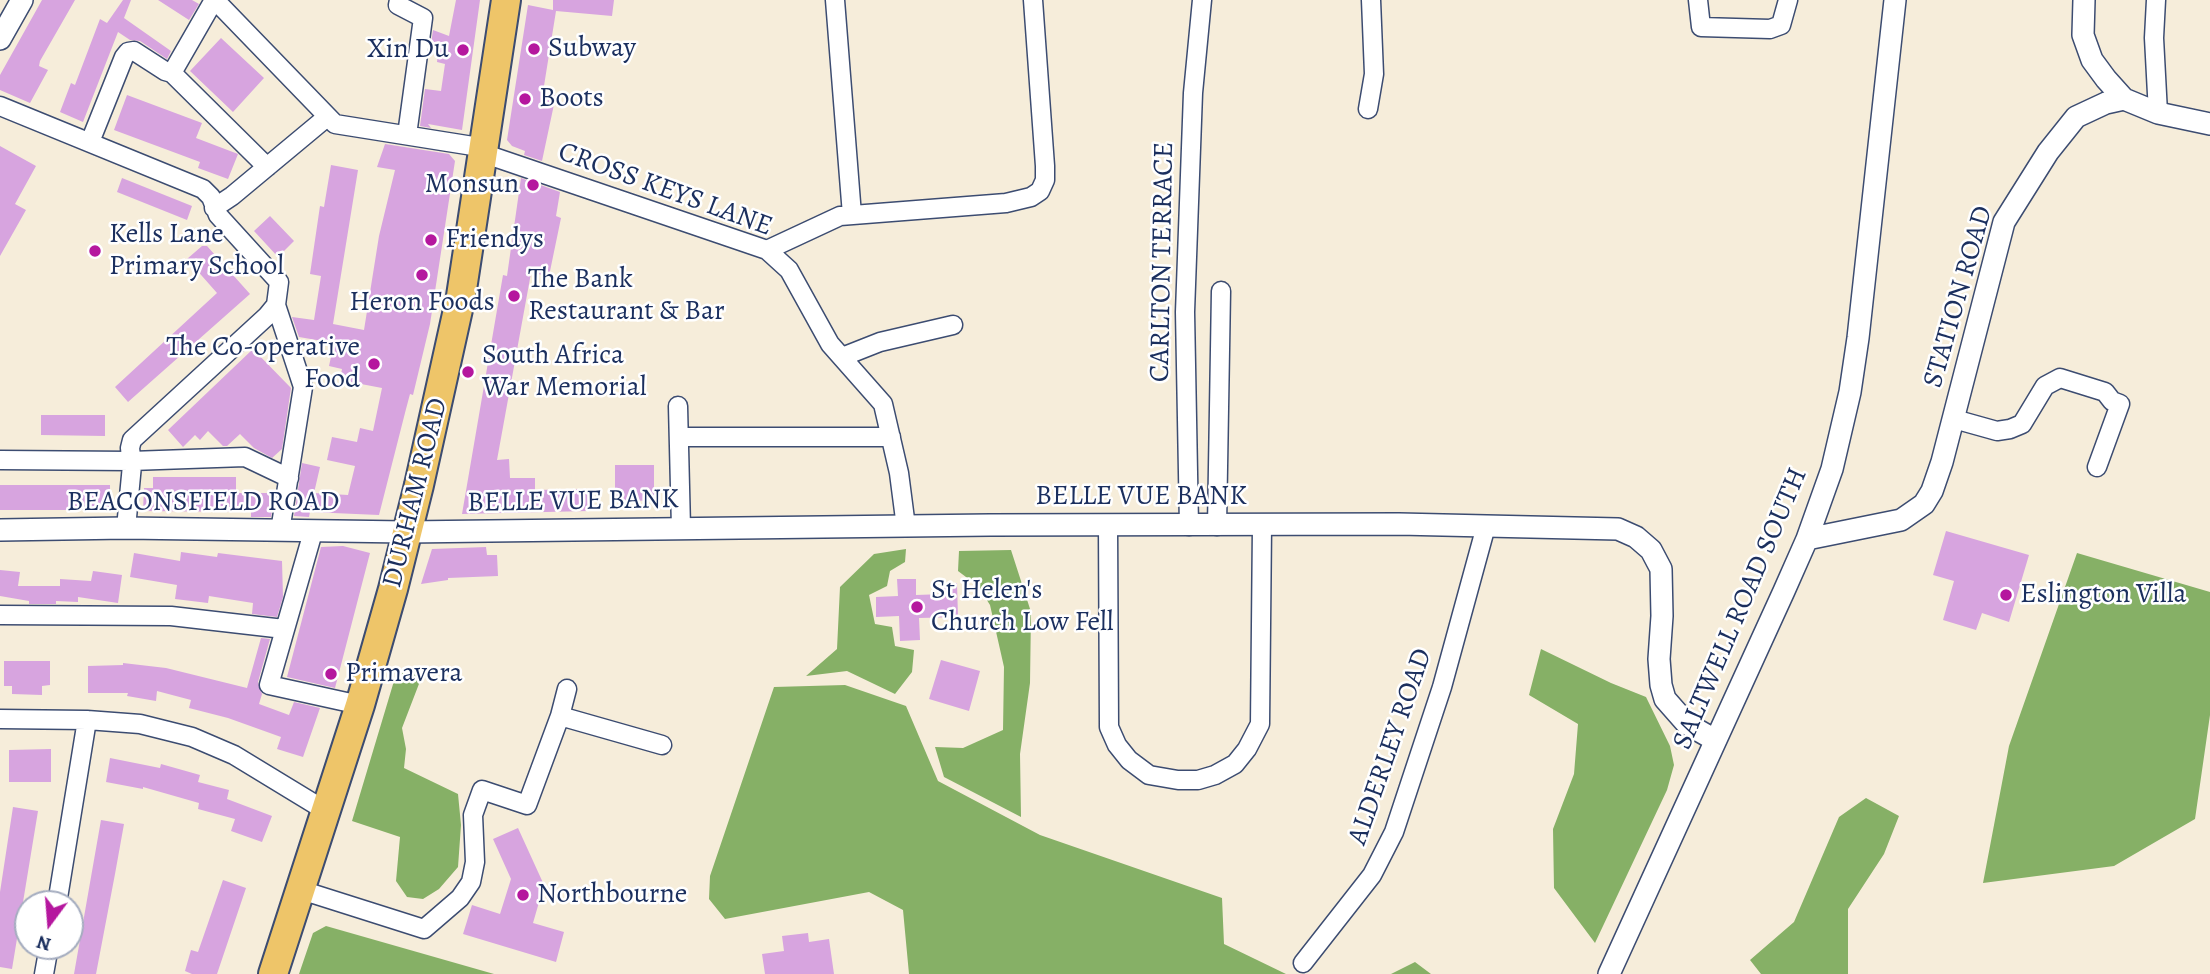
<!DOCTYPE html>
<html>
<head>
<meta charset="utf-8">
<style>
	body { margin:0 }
	#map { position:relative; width:2210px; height:974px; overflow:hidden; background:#f6edda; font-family:Alegreya,serif }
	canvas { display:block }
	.north { position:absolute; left:14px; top:890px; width:70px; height:70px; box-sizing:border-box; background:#fff; border:2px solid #a4acbf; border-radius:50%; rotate:196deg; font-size:19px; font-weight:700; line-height:28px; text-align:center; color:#1b2f5e }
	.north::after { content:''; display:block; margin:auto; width:24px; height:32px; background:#b5179e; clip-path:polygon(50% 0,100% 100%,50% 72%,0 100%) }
</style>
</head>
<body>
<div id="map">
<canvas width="2210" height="974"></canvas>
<div class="north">N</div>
</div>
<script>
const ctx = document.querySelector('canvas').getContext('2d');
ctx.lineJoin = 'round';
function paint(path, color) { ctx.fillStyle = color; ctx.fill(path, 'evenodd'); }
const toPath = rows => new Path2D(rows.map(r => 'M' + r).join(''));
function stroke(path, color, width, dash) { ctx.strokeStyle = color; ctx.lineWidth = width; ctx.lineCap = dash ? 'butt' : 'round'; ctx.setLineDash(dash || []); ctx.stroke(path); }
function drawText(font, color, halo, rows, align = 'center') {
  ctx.font = font + ' Alegreya,serif'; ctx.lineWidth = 5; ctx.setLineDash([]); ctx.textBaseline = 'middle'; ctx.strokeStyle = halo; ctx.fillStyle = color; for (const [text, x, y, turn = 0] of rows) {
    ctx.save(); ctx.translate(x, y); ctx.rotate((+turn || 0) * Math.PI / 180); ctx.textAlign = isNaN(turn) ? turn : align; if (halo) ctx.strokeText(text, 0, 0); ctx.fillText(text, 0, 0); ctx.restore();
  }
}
paint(toPath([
	[906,549,905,562,890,571,887,586,869,595,875,624,892,627,895,646,914,650,912,672,895,694,847,671,806,676,837,649,840,587,874,554],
	[1011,550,1031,612,1030,683,1020,754,1021,817,944,777,935,747,963,748,1003,730,1004,667,990,605,978,586,958,571,959,551],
	[2077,553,2210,592,2210,715,2195,819,2114,866,1983,883,2009,746],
	[1541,649,1611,683,1646,697,1670,746,1674,765,1667,790,1595,943,1554,888,1553,829,1574,774,1578,724,1529,695],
	[397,671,422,676,402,728,406,749,404,768,458,794,461,825,458,867,439,889,423,899,407,897,396,881,400,837,352,821],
	[845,685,906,706,938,781,1040,835,1222,898,1224,944,1286,974,909,974,903,910,869,892,725,919,709,899,710,876,774,687],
	[1866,798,1899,816,1884,854,1848,909,1848,974,1761,974,1750,960,1794,922,1839,817],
	[326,926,494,974,299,974,313,933],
	[1415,962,1431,974,1391,974]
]), '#86b066');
paint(toPath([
	[42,0,75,0,40,61,39,66,48,70,30,103,0,90,0,75],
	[123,0,131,0,124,18,171,51,167,59,140,41,130,40,118,32,83,122,60,112,71,83,75,85,100,19,107,23],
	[158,0,192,0,199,4,189,20],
	[456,0,480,0,462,130,428,124,431,128,420,126,425,89,441,91,445,64,437,62,438,53,430,51,433,30,449,36],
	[553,0,614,0,612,16,556,11,543,92,556,95,542,161,524,155,525,151,512,146,507,140,528,5,553,10],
	[221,38,264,78,233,112,190,71],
	[127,95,202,123,196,138,238,154,228,179,198,168,200,162,114,130],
	[385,144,449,154,455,161,430,324,413,395,410,394,406,409,379,515,310,512,309,517,294,516,302,463,320,467,314,493,348,495,355,466,327,460,332,437,357,442,360,428,373,431,382,388,340,380,342,369,329,366,334,343,299,337,292,317,314,320,321,276,310,274,320,206,324,207,331,165,358,170,333,324,364,330,379,236,395,170,377,167],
	[0,146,36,166,15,204,26,210,0,256],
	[122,178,192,206,187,220,117,192],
	[521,178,560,192,556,216,561,218,549,276,531,273,497,460,509,459,510,478,535,478,535,490,587,489,588,511,462,514,503,275,507,276],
	[270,216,294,241,278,257,254,231],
	[202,246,207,246,250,294,128,402,115,387,217,293,187,259],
	[253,349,291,388,282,449,272,458,254,448,240,434,227,446,223,446,208,431,200,440,195,435,183,447,168,430],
	[41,415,105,415,105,436,41,435],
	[615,465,654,465,654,501,615,500],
	[153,477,236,477,236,493,275,493,271,517,251,517,251,512,143,511,144,488,153,488],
	[0,485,110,485,110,510,0,510],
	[1946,531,2029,555,2009,622,1982,613,1976,630,1943,620,1954,581,1933,575],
	[343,546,370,553,335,688,287,677,321,547],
	[486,547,487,555,497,555,498,576,448,578,448,580,421,584,432,549],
	[181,552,217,557,218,553,282,561,283,597,277,617,252,614,253,603,209,596,208,603,175,599,177,585,130,577,134,553,180,561],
	[0,570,20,572,18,586,60,586,60,579,91,581,93,571,122,575,118,603,78,597,78,602,56,601,56,604,29,604,29,601,0,596],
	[897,579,916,579,916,595,944,594,944,583,957,583,958,617,919,618,920,640,900,641,899,616,876,617,876,597,898,596],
	[261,638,270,639,258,682,262,694,259,704,289,715,294,702,320,708,303,757,277,749,281,737,228,718,189,708,191,700,157,691,156,701,127,696,128,693,88,693,88,666,123,665,123,663,166,668,247,688],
	[941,660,980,671,969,711,929,699],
	[4,661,50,661,50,685,42,686,42,695,12,694,12,686,4,686],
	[51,749,51,782,9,782,9,750],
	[110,758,160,768,161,764,200,775,198,782,229,790,227,799,272,816,262,842,231,831,235,819,198,809,199,803,143,787,143,789,106,782],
	[13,807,38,811,12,969,0,967,0,892],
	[101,820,124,824,115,874,96,974,74,974],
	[518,828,544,885,533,923,564,932,556,962,463,934,472,905,500,914,511,879,493,839],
	[223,880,246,888,217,974,192,974,185,971,191,950,198,952],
	[808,933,809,942,829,939,834,974,765,974,762,954,784,951,782,936]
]), '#d7a4df');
const minor = toPath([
	[215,0,335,124,473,146,494,157,767,250,789,270,830,344,883,404,899,473,906,527],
	[399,0,398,5,423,18,407,135],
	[835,0,852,215],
	[1698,0,1701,27,1770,29,1781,25,1788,0],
	[2156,0,2154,38,2158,113],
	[172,73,267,167],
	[0,106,203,189,211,197,218,215,279,282,276,305,267,316,132,440,130,448,132,465,126,528],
	[1368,109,1374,74,1371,0],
	[90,142,124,57,128,52,134,51,165,71,172,73,214,0],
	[214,208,232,196,327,117],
	[767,250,840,216,1006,203,1031,197,1040,191,1045,180,1045,166,1033,0],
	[276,305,303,387,280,531],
	[842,357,880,342,953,325],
	[678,406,681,528],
	[1954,419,1997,431,2010,429,2022,424,2045,386,2060,378,2105,392,2112,401,2120,404,2097,467],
	[679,437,891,437],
	[0,460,131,461,245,457,289,478],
	[1108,525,1109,727,1117,745,1129,760,1149,775,1178,780,1198,780,1215,775,1235,764,1247,749,1260,724,1262,526],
	[1189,526,1185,312,1193,93,1202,0],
	[1217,526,1221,291],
	[313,532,269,685,360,705],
	[0,615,171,616,284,629],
	[560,716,662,745],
	[0,719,87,720,140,724,192,737,234,755,326,811],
	[301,890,424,929,460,898,471,882,475,862,473,815,482,790,527,805,560,716,567,689],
	[57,904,87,720],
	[1303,963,1372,875,1394,832,1442,687,1486,526],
	[44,974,49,946]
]);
const tertiary = toPath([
	[2084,0,2083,35,2092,60,2106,79,2124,99,2158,113,2210,124],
	[0,39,22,0],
	[0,530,126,528,406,532,990,525,1399,524,1618,529,1636,537,1651,550,1661,569,1662,616,1659,659,1661,685,1665,699,1687,724,1715,740],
	[1807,539,1901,520,1924,504,1932,491,1942,462,2004,222,2048,152,2076,117,2106,103,2124,99],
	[1609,974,1784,591,1807,539,1832,469,1850,392,1858,338,1895,0]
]);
const primary = toPath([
	[273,974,360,705,393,589,419,485,461,296,506,0]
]);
stroke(minor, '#3c4c71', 21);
stroke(tertiary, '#3c4c71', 24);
stroke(primary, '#3c4c71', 32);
stroke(minor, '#fff', 18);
stroke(tertiary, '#fff', 21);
stroke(primary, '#eec569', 28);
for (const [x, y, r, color] of [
	[534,49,7,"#b5179e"],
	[463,50,7,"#b5179e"],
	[525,99,7,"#b5179e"],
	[533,185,7,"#b5179e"],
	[431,240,7,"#b5179e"],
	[95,251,7,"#b5179e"],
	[422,275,7,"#b5179e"],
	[514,296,7,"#b5179e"],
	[374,364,7,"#b5179e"],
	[468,372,7,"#b5179e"],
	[2006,595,7,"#b5179e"],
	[917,607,7,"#b5179e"],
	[331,674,7,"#b5179e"],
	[523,895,7,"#b5179e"]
]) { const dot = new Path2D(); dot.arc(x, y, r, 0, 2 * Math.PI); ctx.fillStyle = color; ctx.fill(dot); stroke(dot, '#fff', 2.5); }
drawText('28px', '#1b2f5e', '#fff', [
	["Subway",548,49],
	["Xin Du",449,50,"right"],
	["Boots",539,99],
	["Monsun",519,185,"right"],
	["Kells Lane",109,235],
	["Primary School",109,267],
	["Friendys",445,240],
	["The Bank",528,280],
	["Restaurant & Bar",528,312],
	["Heron Foods",422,303,"center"],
	["The Co-operative",360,348,"right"],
	["Food",360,380,"right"],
	["South Africa",482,356],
	["War Memorial",482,388],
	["St Helen's",931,591],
	["Church Low Fell",931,623],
	["Eslington Villa",2020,595],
	["Primavera",345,674],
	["Northbourne",537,895]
], 'left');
drawText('28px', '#1b2f5e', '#fff', [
	["CROSS KEYS LANE",665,190,20],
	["CARLTON TERRACE",1163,262,-89],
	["STATION ROAD",1959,297,-74],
	["DURHAM ROAD",416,493,-76],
	["BELLE VUE BANK",1141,497],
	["BELLE VUE BANK",573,502,-1],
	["BEACONSFIELD ROAD",203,503],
	["SALTWELL ROAD SOUTH",1741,609,-67],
	["ALDERLEY ROAD",1391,747,-71]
]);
</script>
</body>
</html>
